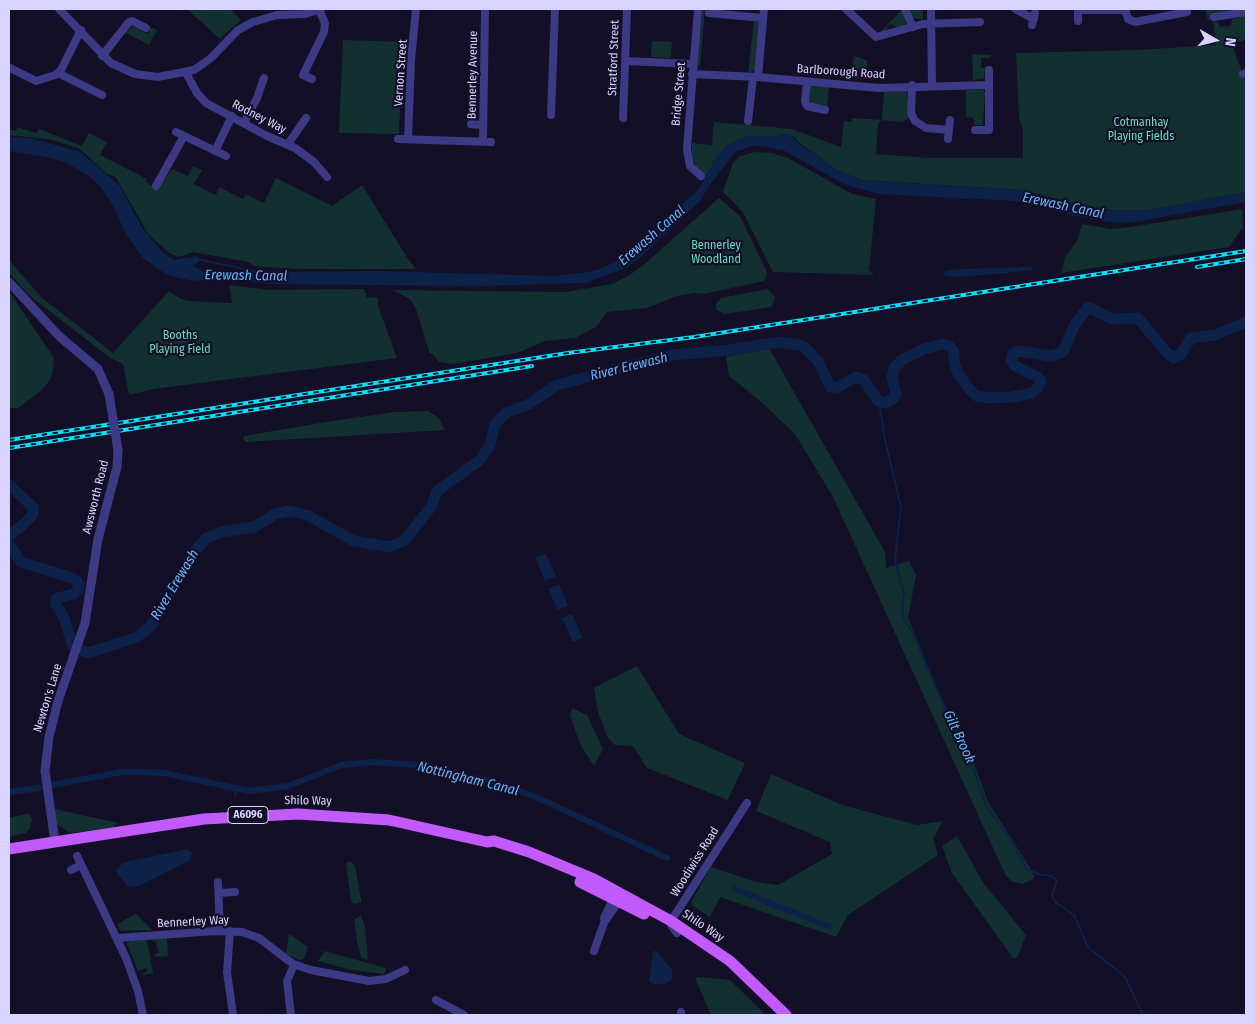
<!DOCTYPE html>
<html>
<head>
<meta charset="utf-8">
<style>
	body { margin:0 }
	#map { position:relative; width:1255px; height:1024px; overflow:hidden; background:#130f26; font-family:"Fira Sans Condensed",sans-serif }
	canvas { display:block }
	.frame { position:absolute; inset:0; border:10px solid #d9d4ff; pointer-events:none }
	.north { position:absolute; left:1190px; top:15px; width:50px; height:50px; -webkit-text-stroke:4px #130f26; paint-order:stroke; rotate:98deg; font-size:14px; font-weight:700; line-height:20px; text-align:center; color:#d9d4ff }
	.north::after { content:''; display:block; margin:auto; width:18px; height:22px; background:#d9d4ff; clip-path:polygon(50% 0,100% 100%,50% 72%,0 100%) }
</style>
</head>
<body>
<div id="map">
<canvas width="1255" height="1024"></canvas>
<div class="frame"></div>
<div class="north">N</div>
</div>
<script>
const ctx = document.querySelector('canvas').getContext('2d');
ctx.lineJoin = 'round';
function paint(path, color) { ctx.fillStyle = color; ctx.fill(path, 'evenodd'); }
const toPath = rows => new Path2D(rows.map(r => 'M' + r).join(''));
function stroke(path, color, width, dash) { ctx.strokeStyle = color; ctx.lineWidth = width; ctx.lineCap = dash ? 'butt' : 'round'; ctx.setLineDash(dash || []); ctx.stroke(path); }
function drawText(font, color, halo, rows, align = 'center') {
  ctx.font = font + ' "Fira Sans Condensed",sans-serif'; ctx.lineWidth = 4.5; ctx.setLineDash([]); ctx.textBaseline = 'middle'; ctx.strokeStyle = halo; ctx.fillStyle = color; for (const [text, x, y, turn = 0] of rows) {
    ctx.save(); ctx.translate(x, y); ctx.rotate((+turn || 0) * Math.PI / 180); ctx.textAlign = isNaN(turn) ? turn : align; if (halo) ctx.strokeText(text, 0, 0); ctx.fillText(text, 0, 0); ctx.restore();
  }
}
paint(toPath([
	[187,9,230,9,241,20,220,39],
	[702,9,705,9,700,67,697,64],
	[903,9,907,24,897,28,892,24,888,25,886,31,877,35],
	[923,9,923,20,914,18,909,10],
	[1205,9,1227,9,1227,11,1211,13,1212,20,1208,20],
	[1246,16,1246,39,1232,45,1246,82,1246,192,1151,210,1112,210,1086,207,1023,190,861,180,837,170,797,141,795,137,782,134,776,137,747,136,706,175,696,166,692,157,692,143,712,145,714,122,792,129,841,147,844,121,851,122,852,118,881,120,878,124,876,154,930,158,1023,158,1023,129,1019,118,1016,53,1136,50,1216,45,1213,22,1218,22,1220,27,1231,26,1232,19],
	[754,21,760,22,755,70,748,73],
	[132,26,148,34,151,27,157,30,149,45,126,33],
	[343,40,403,42,399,134,339,133],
	[652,41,672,42,671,58,651,57],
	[972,54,991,55,991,58,981,58,981,68,985,68,984,79,973,80],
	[854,56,867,60,867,79,851,78],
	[810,86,829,87,827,107,812,106,808,102],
	[966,90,983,90,985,92,983,125,974,125,974,118,966,117],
	[906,91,909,118,902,122,882,120,884,92],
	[17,127,36,133,39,129,82,146,89,133,107,142,100,155,147,179,146,182,158,189,172,169,188,176,193,166,202,170,194,184,216,195,219,187,243,199,246,194,264,203,276,178,332,206,362,185,408,259,416,269,295,269,254,266,248,262,193,252,179,257,169,253,148,234,116,177,107,174,81,150,69,145,48,139,9,135,9,129,16,131],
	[754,152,771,153,788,158,852,194,876,199,869,270,874,275,773,272,743,212,723,192,733,163,740,156],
	[719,198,740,216,765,268,767,274,764,281,704,294,695,293,677,296,647,308,607,312,596,327,575,338,545,341,517,353,453,364,439,362,432,353,430,354,416,309,410,299,393,290,566,292,612,284,630,275,648,261],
	[1242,209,1243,227,1229,247,1061,273,1065,257,1077,241,1082,224,1110,229,1131,227],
	[9,260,41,297,113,353,169,291,179,298,189,301,232,303,229,285,269,290,364,289,367,298,378,297,378,306,397,358,153,389,129,395,123,364,109,357,29,295,9,273],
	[768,289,775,297,772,307,725,314,716,310,716,304,721,298],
	[9,291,54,358,53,371,50,380,41,391,18,408,9,408],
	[769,348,885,552,886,568,909,561,916,575,908,618,942,700,973,760,988,802,1029,866,1034,877,1032,880,1022,884,1011,881,1005,874,833,497,795,434,759,400,729,376,726,357],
	[428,411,439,418,445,430,246,442,243,439,244,436,326,422,395,412],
	[637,666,679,734,745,763,728,800,647,768,633,746,615,745,608,738,598,712,594,688],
	[572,708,587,715,603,749,594,766,581,746,575,730,570,715],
	[771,774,842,805,917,825,943,821,933,839,938,855,848,915,836,937,720,897,710,917,693,906,691,902,711,867,756,882,778,885,832,854,830,842,756,811],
	[54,809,118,823,113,828,70,833,57,824],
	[30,813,32,820,30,828,26,833,9,837,9,818],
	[957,836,984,884,1026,935,1017,958,1013,958,952,873,942,846],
	[350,861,355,866,361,899,361,902,354,904,351,901,346,864],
	[136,914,152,930,121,931,117,924],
	[361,916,365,927,368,960,361,958,357,941,354,919],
	[289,934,308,947,304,959,299,960,286,954],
	[167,938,168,956,156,957,154,954,159,953,156,942,151,940],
	[147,940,153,973,140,976,148,970,146,968,138,971,127,944,130,941],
	[325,951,385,968,386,970,384,974,352,970,318,961],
	[700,977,730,980,766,1015,711,1015,695,978]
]), '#12302f');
paint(toPath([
	[789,133,797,142,837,170,861,180,1023,190,1086,207,1112,210,1151,210,1246,192,1246,202,1134,222,1118,223,1080,217,1016,201,878,194,844,184,783,150,755,145,735,152,709,186,701,200,642,256,626,268,585,283,477,286,269,284,216,278,193,281,167,275,143,258,126,234,112,204,100,186,86,174,66,163,47,157,9,151,9,137,30,138,81,152,120,186,141,226,162,252,174,260,198,256,199,262,193,266,208,274,247,274,243,270,245,267,251,270,296,272,376,271,554,276,590,272,605,267,625,256,698,190,715,159,724,148,735,141,747,136,776,136],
	[1032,267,1032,270,1007,273,956,277,944,275,945,271,959,269],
	[546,554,556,576,545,581,535,557],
	[559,584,568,606,558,610,548,589],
	[572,614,583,638,573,642,562,618],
	[188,849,192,853,189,861,139,886,128,887,117,873,116,869,125,862],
	[656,950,672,970,672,979,665,984,653,984,649,981,653,952]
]), '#0c2248');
stroke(toPath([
	[196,259,245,269],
	[879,402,885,440,901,507,895,560,904,594,902,615,913,634,965,755,974,770,986,806,1013,843,1026,869,1041,875,1051,876,1057,880,1052,896,1056,903,1074,915,1088,947,1125,977,1143,1015],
	[235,796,236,789]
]), '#0c2248', 2);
stroke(toPath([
	[52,785,122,772,143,772,164,773,249,791,288,786,341,765,371,762,419,765,498,783,536,797,667,858],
	[9,792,39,788],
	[735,889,830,927]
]), '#0c2248', 6);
stroke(toPath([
	[9,485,33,507,33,514,26,522,9,536],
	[9,545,21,562,72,578,78,582,79,588,74,594,57,598,56,604,64,618,73,646,88,653,135,638,150,627,196,550,206,538,221,532,254,527,275,514,289,511,307,515,354,541,389,547,405,540,431,507,437,491,480,460,490,445,495,424,506,413,529,404,557,385,671,355,730,350,780,342,803,346,818,361,830,387,836,388,856,377,864,380,878,401,885,403,893,399,896,395,892,377,894,368,902,360,924,349,943,344,949,346,954,352,954,363,958,373,969,389,977,396,989,398,1012,397,1032,393,1037,389,1041,381,1038,377,1015,366,1011,360,1013,353,1019,351,1051,356,1063,352,1074,326,1088,307,1112,319,1138,318,1167,353,1174,358,1181,354,1191,338,1215,335,1246,322]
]), '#0c2248', 11);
stroke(toPath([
	[59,9,111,63,135,74,158,77,194,70,211,58,238,30,253,22,277,15,305,14,321,9],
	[698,9,687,149,690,166,701,176],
	[846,9,876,37,923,24,980,22],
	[905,9,913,27],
	[931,9,932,85],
	[1015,9,1034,19],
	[1125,9,1128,19,1135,22,1187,12],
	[709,13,763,18],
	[1214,17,1246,12],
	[1078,21,1078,10,1125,10],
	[1032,25,1035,13],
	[102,56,129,22,132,21,146,28],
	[625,61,693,64],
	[10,68,36,81,55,75,61,70,81,30],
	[58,73,102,95],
	[186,73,197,93,206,103,267,136,295,148,314,162,327,177],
	[692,74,758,77,879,88,989,85],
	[1243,74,1246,73],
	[758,77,764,9],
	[312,79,303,75,324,32,325,23,319,10],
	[807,82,805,101,807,106,825,110],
	[912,85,911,113,915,121,926,128,949,130],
	[551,115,555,9],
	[623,118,627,9],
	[748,121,753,78],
	[244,123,257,98,264,78],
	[471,124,483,125],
	[975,130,989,130,989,70],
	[176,132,226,156],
	[398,139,491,142],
	[408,139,411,60,416,9],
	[948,139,950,120],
	[483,141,485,9],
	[288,144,306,118],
	[215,151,232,116],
	[156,186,184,136],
	[77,856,126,958,138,991,143,1015],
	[71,870,81,865],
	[218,882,220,931],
	[219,893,235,892],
	[604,918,615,895],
	[230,931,227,972,233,1015],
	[677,933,671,925,671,921,747,803],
	[118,938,215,931,242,932,259,938,293,964,311,970,369,981,386,979,405,970],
	[594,951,604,923,621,898],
	[436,1000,464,1015],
	[291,1015,287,981,294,965],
	[681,1015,681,1012]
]), '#3d3a85', 8);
stroke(toPath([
	[9,282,59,336,98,369,109,394],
	[55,842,45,771,49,737,58,701,85,623,98,539,117,467,118,450]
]), '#3d3a85', 9);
stroke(toPath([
	[9,849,204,819,298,814,389,820,487,842,494,841,529,852,594,879,671,921,730,961,786,1015],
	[580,882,644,914]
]), '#c25bff', 11);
const rail = toPath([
	[1197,267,1246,259],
	[9,440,568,353,694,337,1246,251],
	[9,448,532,366]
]);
stroke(rail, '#00e5ff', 4);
stroke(rail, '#130f26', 2, [5.5]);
stroke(toPath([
	[109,394,118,450]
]), '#3d3a85', 9);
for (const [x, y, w] of [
	[248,815,40]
]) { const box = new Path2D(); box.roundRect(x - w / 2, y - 8.5, w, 17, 4); ctx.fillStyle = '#130f26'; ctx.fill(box); stroke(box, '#d9d4ff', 1); }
drawText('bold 11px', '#d9d4ff', null, [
	["A6096",248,815]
]);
drawText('12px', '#d9d4ff', '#130f26', [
	["Stratford Street",614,58,-88],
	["Barlborough Road",841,72,4],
	["Vernon Street",401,73,-86],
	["Bennerley Avenue",473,75,-89],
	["Bridge Street",679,94,-85],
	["Rodney Way",259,117,27],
	["Awsworth Road",96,497,-76],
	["Newton's Lane",48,698,-73],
	["Shilo Way",308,801,1],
	["Woodiwiss Road",695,862,-58],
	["Bennerley Way",193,922,-3],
	["Shilo Way",703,926,34]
]);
drawText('12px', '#5fe0c0', '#130f26', [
	["Cotmanhay",1141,123],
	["Playing Fields",1141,137],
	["Bennerley",716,246],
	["Woodland",716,260],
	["Booths",180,336],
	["Playing Field",180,350]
]);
drawText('italic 14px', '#62b6ff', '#130f26', [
	["Erewash Canal",1063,206,12],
	["Erewash Canal",652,236,-41],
	["Erewash Canal",246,276,1],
	["River Erewash",629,367,-14],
	["River Erewash",175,585,-59],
	["Gilt Brook",959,737,65],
	["Nottingham Canal",468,779,14]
]);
</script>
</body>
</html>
